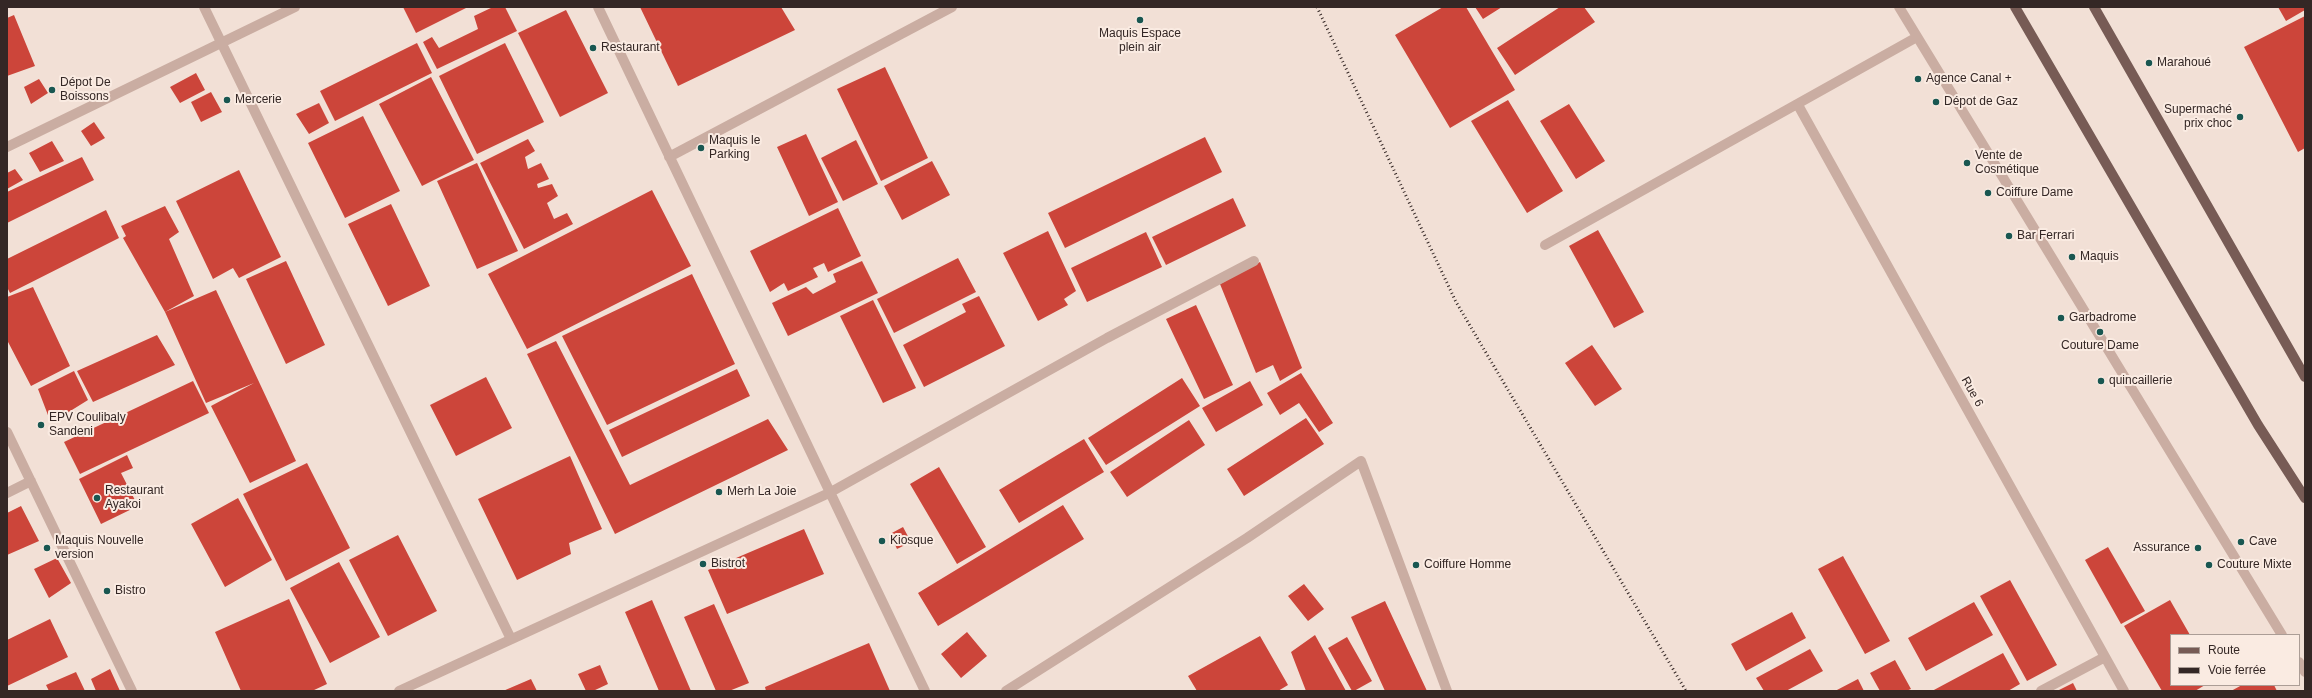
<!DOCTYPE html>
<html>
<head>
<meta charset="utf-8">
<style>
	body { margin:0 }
	#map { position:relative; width:2312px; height:698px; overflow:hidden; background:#f2e0d6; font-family:Arial,sans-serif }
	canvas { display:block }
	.frame { position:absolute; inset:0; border:8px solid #342725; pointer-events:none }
	.legend { position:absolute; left:2170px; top:634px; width:130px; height:52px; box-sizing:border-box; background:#faebe2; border:1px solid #ab9d96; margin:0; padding:5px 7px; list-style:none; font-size:12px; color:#342725 }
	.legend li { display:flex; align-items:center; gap:8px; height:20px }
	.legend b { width:20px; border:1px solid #ab9d96 }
</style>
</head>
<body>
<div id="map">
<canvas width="2312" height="698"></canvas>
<div class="frame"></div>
<ul class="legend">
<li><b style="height:5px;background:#775b55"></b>Route</li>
<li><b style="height:5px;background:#342725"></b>Voie ferrée</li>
</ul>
</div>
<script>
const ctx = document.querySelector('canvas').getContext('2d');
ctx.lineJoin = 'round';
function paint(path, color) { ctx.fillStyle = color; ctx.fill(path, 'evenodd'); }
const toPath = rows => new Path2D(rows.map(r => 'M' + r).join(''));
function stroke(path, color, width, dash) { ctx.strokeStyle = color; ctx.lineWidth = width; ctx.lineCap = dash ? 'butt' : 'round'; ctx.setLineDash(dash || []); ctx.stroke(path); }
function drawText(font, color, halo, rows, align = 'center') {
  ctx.font = font + ' Arial,sans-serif'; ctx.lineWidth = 4; ctx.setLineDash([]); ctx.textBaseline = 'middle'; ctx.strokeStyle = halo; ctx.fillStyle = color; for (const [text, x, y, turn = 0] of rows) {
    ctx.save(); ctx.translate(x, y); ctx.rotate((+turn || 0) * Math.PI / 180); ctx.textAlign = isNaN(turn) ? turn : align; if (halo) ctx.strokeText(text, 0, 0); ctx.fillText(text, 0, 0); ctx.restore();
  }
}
paint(toPath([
	[403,7,468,7,416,33],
	[493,7,505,7,517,31,437,69,423,42,432,37,439,48,478,29,474,16],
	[640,7,781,7,795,30,678,86],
	[1443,7,1466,7,1515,90,1450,128,1395,35],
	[1475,7,1502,7,1483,19],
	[1560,7,1584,7,1595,22,1515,75,1497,48],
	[2278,7,2305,7,2305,10,2286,21],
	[566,10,608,93,560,117,518,33],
	[14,15,35,66,7,76,7,18],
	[2305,16,2305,148,2298,152,2244,47],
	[417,43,432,73,335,121,320,91],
	[505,43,544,122,477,154,439,76],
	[885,67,928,158,881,181,837,89],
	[196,73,205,90,180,103,170,87],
	[431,77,474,160,422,186,379,104],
	[39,79,48,93,31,104,24,87],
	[211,92,222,112,201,122,191,102],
	[1508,100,1563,191,1527,213,1471,121],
	[319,103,329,123,309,134,296,114],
	[1569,104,1605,161,1576,179,1540,121],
	[363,116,400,191,345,218,308,143],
	[94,122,105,138,91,146,81,131],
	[806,134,838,202,809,216,777,147],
	[1205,137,1222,172,1065,248,1048,213],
	[528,139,535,151,525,157,528,169,541,163,549,179,537,184,538,188,552,184,558,196,547,203,554,219,567,213,573,224,524,249,480,163],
	[856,140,878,184,843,201,821,158],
	[52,141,64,161,40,172,29,153],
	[82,157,94,180,7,223,7,192],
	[932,161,950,195,902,220,884,186],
	[477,163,518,251,477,269,437,181],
	[15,169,23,180,7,189,7,173],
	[239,170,281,257,239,278,233,268,213,279,176,201],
	[652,190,691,266,527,349,488,274],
	[1233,198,1246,226,1166,265,1152,237],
	[391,204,430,286,388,306,348,224],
	[165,206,179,232,169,239,194,296,165,312,123,238,126,236,121,226],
	[838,208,861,256,828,272,824,263,813,268,818,277,788,291,784,283,770,292,750,251],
	[106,210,119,238,10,293,7,287,7,259],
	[1598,230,1644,312,1614,328,1569,246],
	[1048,231,1076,291,1064,299,1068,305,1038,321,1003,253],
	[1146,232,1162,267,1087,302,1071,268],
	[958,258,976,292,894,333,877,299],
	[286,261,325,345,286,364,246,279],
	[862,261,878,293,788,336,772,303,806,287,813,294,836,282,833,274],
	[1260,262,1302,368,1280,381,1273,365,1256,373,1220,284],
	[692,274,735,364,607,425,562,336],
	[33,287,70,366,31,386,7,340,7,297],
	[216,290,296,461,250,483,211,406,254,383,206,403,165,312],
	[979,296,1005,346,924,387,903,345,966,312,962,304],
	[873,300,916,388,883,403,840,316],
	[1196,305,1233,385,1204,399,1166,319],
	[157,335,175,365,93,402,77,371],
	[556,341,630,485,768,419,788,450,615,534,527,354],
	[1592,345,1622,389,1595,406,1565,363],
	[737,369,750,396,622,457,609,430],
	[74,371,88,400,51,423,38,389],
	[1301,373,1333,423,1319,432,1299,403,1280,415,1267,393],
	[486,377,512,428,456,456,430,405],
	[1182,378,1200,406,1106,465,1088,438],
	[193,381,209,413,80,474,64,442],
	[1250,381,1263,405,1216,432,1202,408],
	[1306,418,1324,444,1244,496,1227,469],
	[1189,420,1205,445,1127,497,1110,472],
	[1084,439,1104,472,1019,523,999,490],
	[127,455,133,468,121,473,138,506,101,524,79,479],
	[570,456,602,529,569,543,571,554,517,580,478,499],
	[307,463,350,548,286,581,243,494],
	[939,467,986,547,957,564,910,484],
	[238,498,272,560,225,587,191,524],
	[1063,505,1084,539,938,626,918,593],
	[21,506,39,541,7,555,7,513],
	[903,527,911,542,897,549,890,534],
	[804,529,824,574,727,614,708,570],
	[398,535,437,611,388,636,349,560],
	[2108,547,2145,611,2121,624,2085,560],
	[1843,556,1890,641,1865,654,1818,569],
	[57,558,71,583,49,598,34,569],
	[339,562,380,637,330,663,290,588],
	[2010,580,2057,665,2027,681,1980,596],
	[1304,584,1324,609,1308,621,1288,596],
	[289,599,327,684,312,691,241,691,215,632],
	[652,600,691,691,659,691,625,612],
	[2170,600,2190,635,2171,635,2171,685,2205,685,2195,691,2162,691,2124,626],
	[1385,601,1427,691,1385,691,1351,617],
	[1974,602,1993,635,1926,671,1908,638],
	[714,604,749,683,729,691,716,691,684,617],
	[1792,612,1806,638,1746,671,1731,644],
	[50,619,68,657,7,686,7,640],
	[967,632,987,656,961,678,941,654],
	[1315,635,1346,691,1306,691,1291,652],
	[1260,636,1288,685,1278,691,1197,691,1188,676],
	[1347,637,1372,681,1354,691,1352,691,1328,648],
	[869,643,890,691,766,691,765,687],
	[1810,649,1823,671,1786,691,1764,691,1756,678],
	[2003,653,2020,684,2008,691,1932,691],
	[1895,660,1911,689,1906,691,1880,691,1870,673],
	[600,665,608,684,593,691,586,691,578,674],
	[110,669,120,691,96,691,91,679],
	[76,672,85,691,49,691,46,685],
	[531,679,537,691,503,691],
	[1858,679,1864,691,1835,691],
	[2073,683,2077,691,2057,691],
	[2242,685,2274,685,2277,691,2231,691]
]), '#cc453a');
stroke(toPath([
	[204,7,511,639],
	[598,7,925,691],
	[1899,7,2282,635],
	[1798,105,2124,691],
	[7,147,295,7],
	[669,157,952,7],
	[1545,245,1917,37],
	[7,432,132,691],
	[7,493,31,481],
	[2299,662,2305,672],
	[399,691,829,493,1107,338,1254,261],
	[1006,691,1247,538,1361,461,1447,691],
	[2041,691,2105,657]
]), '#caada2', 10);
stroke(toPath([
	[2015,7,2258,425,2305,498],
	[2094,7,2305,377]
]), '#775b55', 10);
stroke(toPath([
	[1317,7,1456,302,1686,691]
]), '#342725', 3, [1, 3]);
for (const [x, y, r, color] of [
	[1140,20,4,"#195751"],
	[593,48,4,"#195751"],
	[2149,63,4,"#195751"],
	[1918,79,4,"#195751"],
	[52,90,4,"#195751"],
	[227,100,4,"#195751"],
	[1936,102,4,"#195751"],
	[2240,117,4,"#195751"],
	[701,148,4,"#195751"],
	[1967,163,4,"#195751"],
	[1988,193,4,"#195751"],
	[2009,236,4,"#195751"],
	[2072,257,4,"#195751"],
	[2061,318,4,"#195751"],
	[2100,332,4,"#195751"],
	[2101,381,4,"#195751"],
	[41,425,4,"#195751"],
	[719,492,4,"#195751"],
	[97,498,4,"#195751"],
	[882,541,4,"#195751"],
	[2241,542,4,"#195751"],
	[47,548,4,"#195751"],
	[2198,548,4,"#195751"],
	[703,564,4,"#195751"],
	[1416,565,4,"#195751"],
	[2209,565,4,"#195751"],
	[107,591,4,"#195751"]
]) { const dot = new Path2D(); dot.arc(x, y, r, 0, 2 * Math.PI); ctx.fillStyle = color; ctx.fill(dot); stroke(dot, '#faebe2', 1.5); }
drawText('12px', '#342725', '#faebe2', [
	["Maquis Espace",1140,34,"center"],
	["plein air",1140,48,"center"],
	["Restaurant",601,48],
	["Marahoué",2157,63],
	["Agence Canal +",1926,79],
	["Dépot De",60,83],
	["Boissons",60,97],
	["Mercerie",235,100],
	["Dépot de Gaz",1944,102],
	["Supermaché",2232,110,"right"],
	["prix choc",2232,124,"right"],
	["Maquis le",709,141],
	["Parking",709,155],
	["Vente de",1975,156],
	["Cosmétique",1975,170],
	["Coiffure Dame",1996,193],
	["Bar Ferrari",2017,236],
	["Maquis",2080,257],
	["Garbadrome",2069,318],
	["Couture Dame",2100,346,"center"],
	["quincaillerie",2109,381],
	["EPV Coulibaly",49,418],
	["Sandeni",49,432],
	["Restaurant",105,491],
	["Ayakoi",105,505],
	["Merh La Joie",727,492],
	["Maquis Nouvelle",55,541],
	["version",55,555],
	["Kiosque",890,541],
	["Cave",2249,542],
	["Assurance",2190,548,"right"],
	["Bistrot",711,564],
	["Coiffure Homme",1424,565],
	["Couture Mixte",2217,565],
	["Bistro",115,591]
], 'left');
drawText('12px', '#342725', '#faebe2', [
	["Rue 6",1972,392,61]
]);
</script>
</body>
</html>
